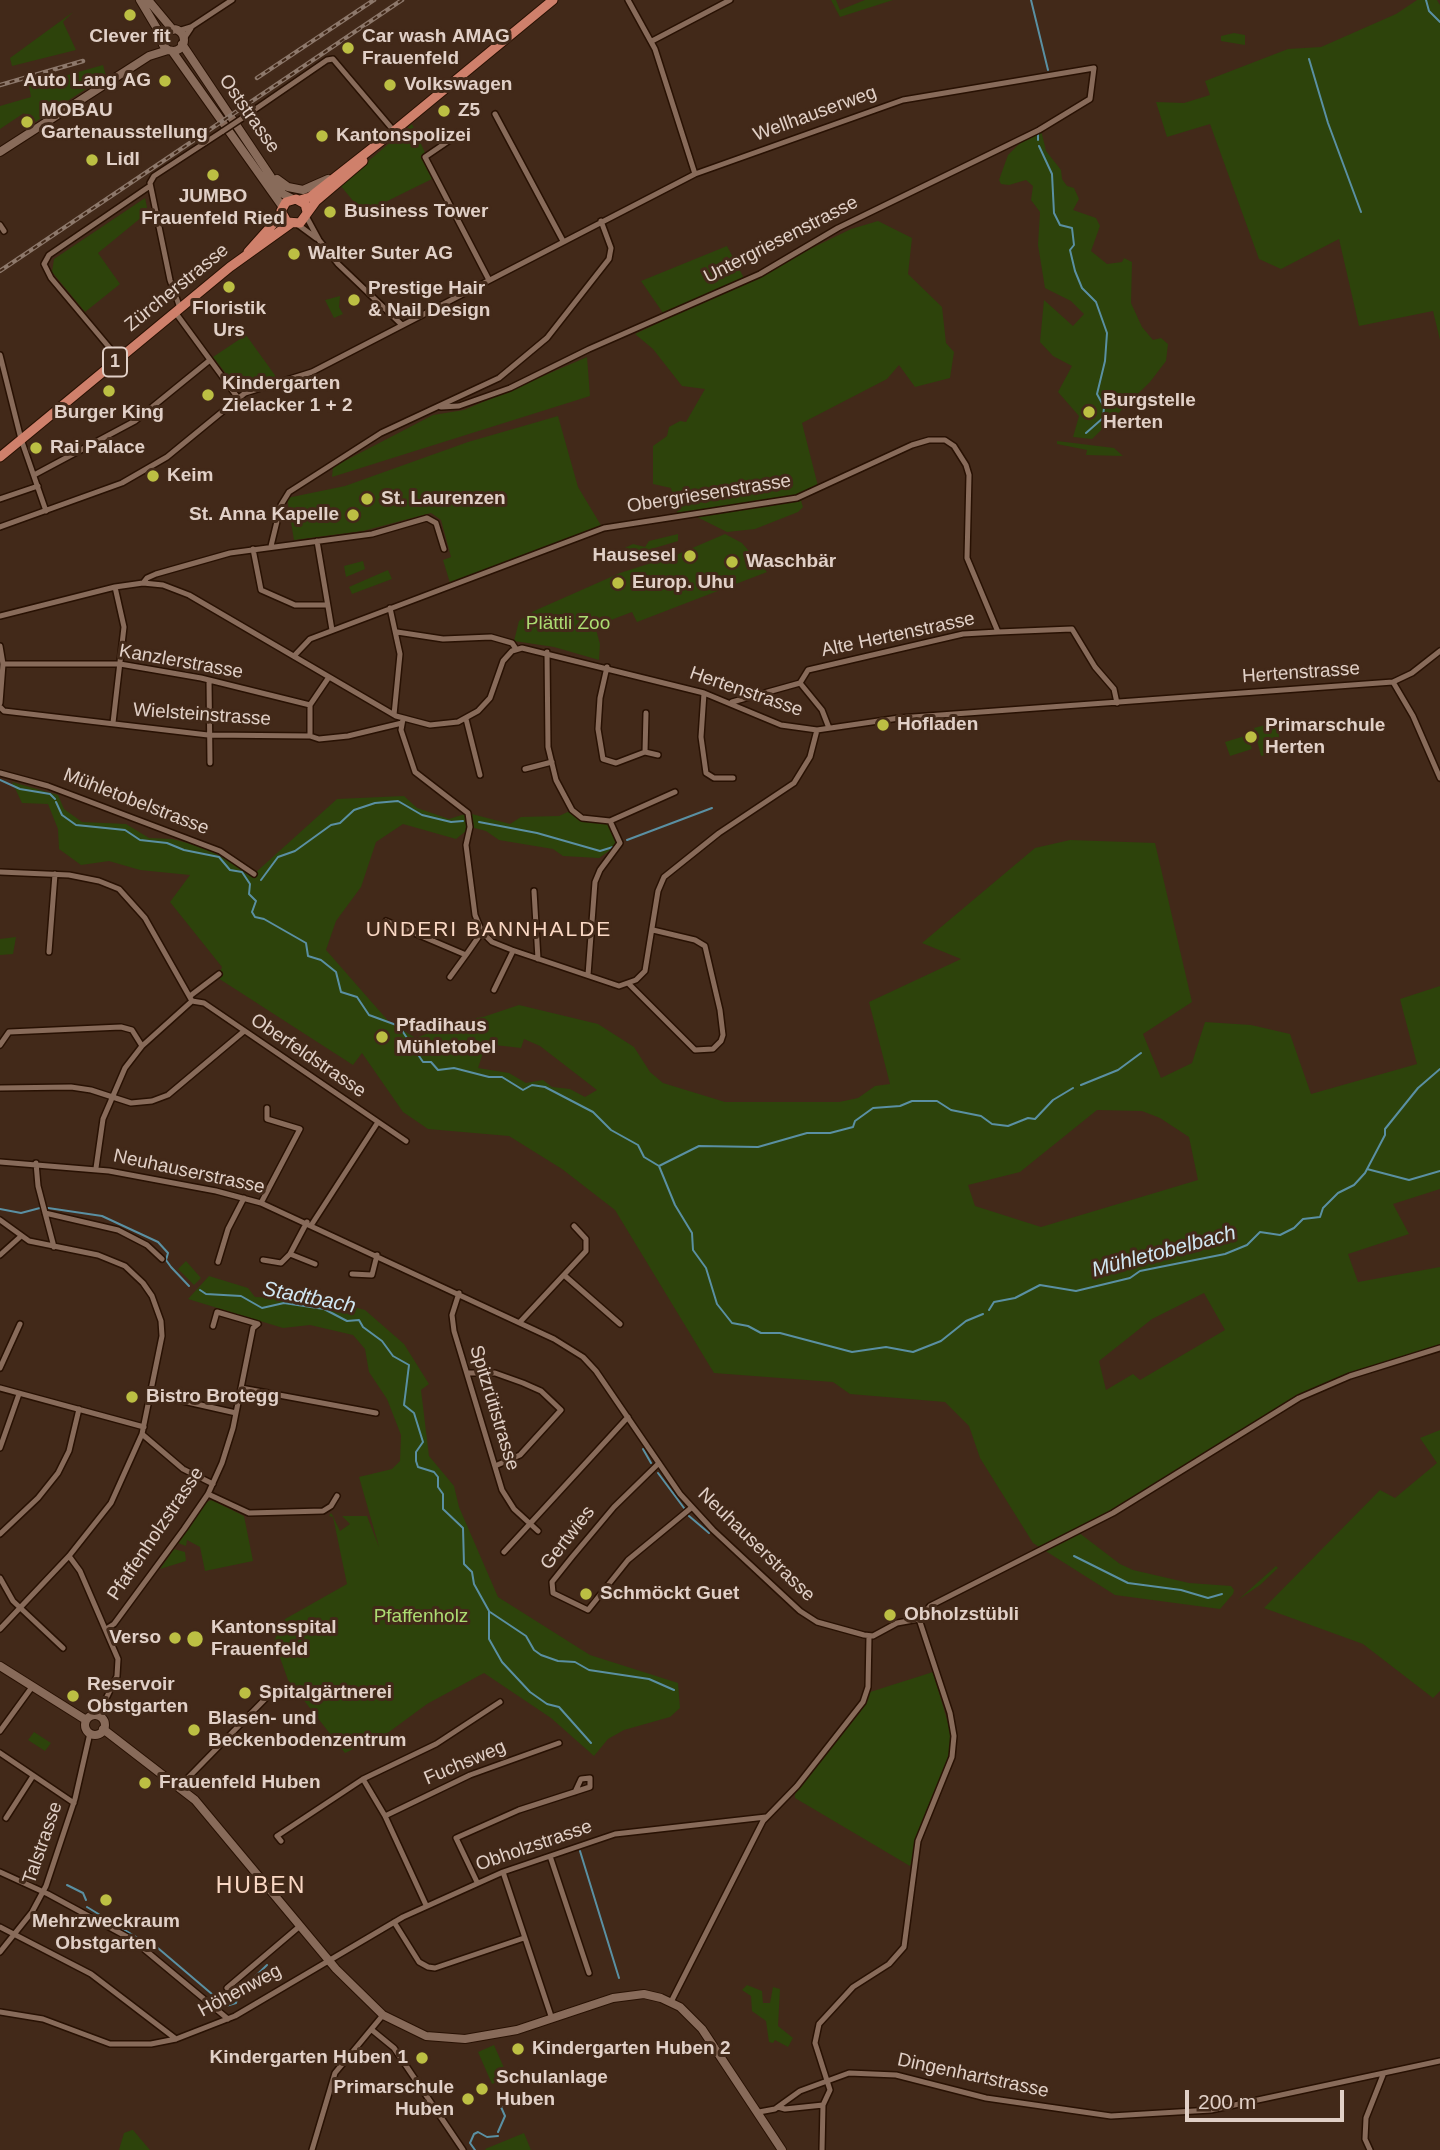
<!DOCTYPE html>
<html>
<head>
<meta charset="utf-8">
<style>
	body { margin:0 }
	#map { position:relative; width:1440px; height:2150px; overflow:hidden; background:#422919; font-family:Helvetica,sans-serif }
	canvas { display:block }
	.scale { position:absolute; left:1185px; top:2090px; width:159px; height:32px; box-sizing:border-box; border:4px solid #e1d0c7; border-top:0; padding-left:9px; font-size:21px; line-height:24px; white-space:nowrap; color:#e1d0c7; -webkit-text-stroke:5px #422919; paint-order:stroke }
</style>
</head>
<body>
<div id="map">
<canvas width="1440" height="2150"></canvas>
<div class="scale">200 m</div>
</div>
<script>
const ctx = document.querySelector('canvas').getContext('2d');
ctx.lineJoin = 'round';
function paint(path, color) { ctx.fillStyle = color; ctx.fill(path, 'evenodd'); }
const toPath = rows => new Path2D(rows.map(r => 'M' + r).join(''));
function stroke(path, color, width, dash) { ctx.strokeStyle = color; ctx.lineWidth = width; ctx.lineCap = dash ? 'butt' : 'round'; ctx.setLineDash(dash || []); ctx.stroke(path); }
function drawText(font, color, halo, rows, align = 'center') {
  ctx.font = font + ' Helvetica,sans-serif'; ctx.lineWidth = 6; ctx.setLineDash([]); ctx.textBaseline = 'middle'; ctx.strokeStyle = halo; ctx.fillStyle = color; for (const [text, x, y, turn = 0] of rows) {
    ctx.save(); ctx.translate(x, y); ctx.rotate((+turn || 0) * Math.PI / 180); ctx.textAlign = isNaN(turn) ? turn : align; if (halo) ctx.strokeText(text, 0, 0); ctx.fillText(text, 0, 0); ctx.restore();
  }
}
paint(toPath([
	[831,0,836,0,840,10,865,0,893,0,840,17],
	[1417,0,1437,0,1440,5,1440,340,1433,311,1359,326,1339,239,1281,269,1259,259,1210,124,1167,137,1156,102,1184,103,1210,95,1205,81,1288,49,1321,47,1396,14],
	[73,12,63,22,76,50,12,66,10,58],
	[1234,33,1245,35,1245,45,1221,41,1221,36],
	[103,65,106,76,32,124,24,113,0,129,0,106,31,97,29,86],
	[412,124,426,155,421,157,432,179,363,213,340,185],
	[1041,130,1046,151,1061,170,1062,179,1067,186,1074,188,1079,199,1073,210,1096,218,1100,226,1091,251,1107,264,1122,262,1124,258,1132,262,1131,303,1142,327,1153,340,1161,338,1168,344,1166,361,1150,382,1092,439,1073,437,1079,416,1058,392,1072,366,1053,356,1040,342,1044,300,1073,326,1084,314,1071,301,1045,288,1038,245,1040,212,1031,200,1033,186,1026,180,1009,185,1001,184,999,180,1008,155,1024,139],
	[145,198,148,212,98,253,120,284,85,312,52,272,54,259],
	[878,221,912,238,908,274,942,307,946,343,954,352,950,378,915,387,899,365,887,379,802,423,818,486,801,501,803,507,798,512,755,529,727,532,693,515,678,516,671,488,653,484,653,446,667,436,669,427,680,421,686,422,705,389,682,386,653,349,635,334,851,229],
	[727,246,745,280,663,313,641,281],
	[340,296,339,307,343,314,334,318,325,300],
	[246,335,277,378,238,389,213,357],
	[587,357,590,396,332,477,333,467,433,415,464,410],
	[558,416,578,487,602,527,450,583,443,560,451,557,441,520,431,513,363,531,294,540,287,498,345,486,468,442],
	[1057,441,1114,448,1123,456,1086,455,1087,450,1057,444],
	[678,534,678,541,611,561,610,555,633,544,645,547,649,541],
	[725,534,742,543,767,572,637,622,632,612,595,626,600,644,599,660,554,647,514,641,519,621,534,611,620,573,676,555],
	[363,561,365,569,346,577,344,566],
	[388,570,392,579,352,594,349,587],
	[1276,722,1282,751,1261,756,1254,728],
	[1248,735,1252,749,1230,756,1225,742],
	[12,782,58,795,64,809,82,822,126,824,149,838,172,839,203,847,254,874,337,799,404,796,417,808,449,819,468,813,510,824,521,817,559,816,572,810,582,818,610,821,620,843,599,858,563,856,553,849,499,840,486,831,471,827,456,839,403,824,376,842,361,887,336,921,326,950,390,1023,416,1038,458,1021,483,1017,519,1005,598,1024,634,1047,650,1072,663,1083,725,1102,839,1102,858,1098,875,1086,890,1084,869,1002,961,959,922,943,1035,848,1070,840,1155,843,1192,1002,1143,1034,1161,1078,1192,1063,1205,1022,1251,1025,1290,1034,1311,1094,1417,1064,1400,999,1440,986,1440,1189,1393,1204,1409,1234,1348,1254,1358,1282,1440,1267,1440,1348,1350,1376,1299,1398,1078,1532,1120,1564,1133,1570,1189,1583,1231,1586,1234,1590,1233,1594,1220,1609,1115,1595,1033,1543,980,1458,969,1426,945,1402,850,1394,833,1382,714,1373,615,1210,562,1169,509,1136,428,1129,403,1112,362,1053,353,1065,218,978,222,967,170,902,190,875,140,870,109,861,81,865,59,849,58,829,48,804,22,803],
	[524,1039,540,1046,597,1090,585,1097,570,1089,552,1087,543,1080,526,1083,509,1073,478,1068,486,1044,521,1048],
	[1097,1110,1142,1111,1160,1118,1189,1137,1198,1180,1041,1227,975,1206,968,1185,1020,1172],
	[1204,1293,1225,1330,1140,1380,1133,1374,1106,1390,1099,1361,1152,1319],
	[16,937,13,954,0,955,0,939],
	[186,1261,201,1278,194,1285,178,1269],
	[209,1276,248,1288,255,1297,328,1300,365,1310,404,1344,429,1384,421,1390,429,1456,454,1486,459,1507,498,1597,590,1655,678,1683,680,1708,670,1717,624,1730,608,1739,594,1756,551,1718,484,1673,427,1704,389,1732,345,1753,288,1680,274,1641,285,1619,347,1584,333,1517,329,1516,331,1513,333,1516,340,1531,350,1524,342,1516,367,1516,379,1547,359,1477,392,1469,400,1461,401,1435,387,1399,369,1372,365,1349,353,1335,310,1325,283,1328,188,1299],
	[1440,1430,1440,1691,1433,1698,1363,1644,1264,1608,1380,1490,1395,1498,1437,1463,1420,1438],
	[212,1500,244,1516,253,1561,205,1571,200,1547,187,1540,186,1546,178,1543,206,1502],
	[174,1549,185,1552,186,1561,160,1569],
	[1276,1566,1278,1568,1260,1585,1238,1600],
	[933,1672,950,1730,950,1749,944,1773,926,1811,910,1866,795,1798,795,1794,860,1712,870,1692],
	[34,1732,51,1743,45,1751,28,1740],
	[747,1985,762,1991,763,2003,770,2003,773,1987,780,1989,778,2026,793,2038,788,2047,775,2040,773,2043,769,2042,766,2021,752,2011,751,1996,742,1990],
	[494,2045,508,2077,492,2084,478,2052],
	[132,2130,133,2130,150,2150,119,2150,124,2133],
	[524,2133,531,2150,486,2150,485,2149]
]), '#2d430b');
stroke(toPath([
	[1031,0,1048,70],
	[1426,0,1429,11,1440,22],
	[1309,59,1328,123,1361,212],
	[1038,140,1038,134],
	[1039,146,1052,174,1054,213,1060,225,1072,228,1074,245,1070,250,1075,271,1082,288,1096,302,1107,333,1105,361,1097,394,1104,407,1103,418,1086,433],
	[0,780,20,789,50,794,55,799],
	[56,802,62,815,76,825,125,830,140,840,167,843,184,850,219,857,230,870,242,872,250,884,249,894,256,901,252,912,255,917,264,919,306,943,308,956,321,960,336,972,341,992,357,997,369,1015,399,1026,423,1062,431,1062,438,1070,454,1068,489,1077,502,1077,523,1090,532,1085,545,1087,593,1112,611,1130,638,1145,644,1157,659,1166,675,1205,692,1233,693,1250,706,1268,717,1304,732,1323,748,1326,761,1333,780,1333,852,1352,886,1347,913,1352,941,1341,966,1321,983,1314],
	[479,822,537,833,600,851,613,847],
	[627,840,712,808],
	[261,880,278,857,295,851,331,825,340,823,354,810,375,803,398,801,422,815,451,822,463,821],
	[1081,1085,1118,1070,1141,1053],
	[659,1166,699,1146,758,1147,807,1133,830,1133,853,1127,855,1121,873,1108,900,1106,912,1101,937,1101,951,1110,981,1116,992,1124,1008,1126,1028,1118,1035,1119,1053,1100,1073,1088],
	[1367,1169,1409,1180,1440,1171],
	[48,1208,102,1216,158,1242,168,1253,166,1260,171,1267,189,1286],
	[0,1209,21,1213,40,1208],
	[200,1290,206,1294,241,1296,262,1308,284,1303,324,1309,347,1321,359,1320,363,1327,382,1341,393,1356,409,1365,404,1405,414,1413,423,1442,416,1452,416,1461,418,1467,434,1472,438,1477,438,1487,443,1494,443,1509,463,1528,464,1564,472,1572,474,1584,489,1611,489,1639,502,1662,530,1692,547,1704,559,1707,591,1743],
	[989,1310,994,1302,1015,1298,1040,1285,1076,1291,1130,1278,1140,1271,1225,1254,1247,1245,1260,1232,1280,1235,1294,1228,1303,1219,1320,1217,1323,1208,1338,1193,1354,1185,1365,1173,1385,1135,1385,1129,1418,1088,1440,1069],
	[643,1449,651,1463],
	[658,1473,684,1508],
	[689,1516,709,1533],
	[1074,1556,1128,1583,1181,1590,1208,1598,1222,1594],
	[490,1612,526,1636,534,1650,541,1655,558,1661,575,1662,589,1670,649,1679,674,1690],
	[580,1851,619,1978],
	[67,1885,83,1893,86,1900],
	[87,1907,146,1943],
	[152,1943,226,2006,236,2003,239,1992,267,1965],
	[513,2098,515,2096],
	[498,2132,505,2116,501,2107,509,2101],
	[475,2150,470,2143,474,2134,478,2132,487,2137,498,2136]
]), '#5a90a3', 2);
const street = toPath([
	[628,0,655,49,695,174],
	[178,31,191,27,232,0],
	[183,40,191,28],
	[652,41,730,0],
	[495,114,563,241],
	[241,119,327,60,333,59,394,131],
	[450,140,425,157,489,280],
	[306,216,319,240,338,264,402,325],
	[297,224,316,238],
	[0,225,4,231],
	[180,308,170,280,150,183,154,176,223,131],
	[175,312,238,398],
	[0,355,21,439,46,511],
	[119,359,51,278,44,264,49,255,150,186],
	[34,475,135,421,210,360],
	[0,499,38,486],
	[0,527,122,483,167,457,245,393,312,372,695,174,903,100,1094,68,1090,99,1039,130,838,228,760,274,589,349,510,388,459,406,441,407],
	[317,541,332,630],
	[271,546,281,505,289,492,381,433,499,378,547,338,609,259,611,248,601,221],
	[253,549,261,590,295,605,327,605],
	[143,583,147,578,156,574,230,553,372,534,427,518,436,523,444,549],
	[390,608,400,654,394,715],
	[0,616,115,587,143,583,163,585,189,595,396,716,430,725,458,722,478,711,490,698,503,661,512,651,522,648,704,693,781,725,817,730,899,718,1393,682,1413,716,1440,778],
	[397,632,443,639,491,637,512,643,516,649],
	[0,646,3,664,0,703],
	[547,652,548,747,556,780,572,810,582,818,610,821,675,792],
	[294,656,310,639,604,528,797,498,912,445,929,440,945,440,954,446,966,465,969,475,967,558,998,632,1072,629,1095,667,1114,689,1117,703],
	[3,664,120,664,201,678,310,705],
	[607,667,600,698,598,729,603,759,616,763,645,752,646,713],
	[209,680,210,763],
	[1393,682,1412,673,1440,651],
	[800,683,822,710,829,728],
	[704,693,701,737,706,773,714,778,733,778],
	[732,702,800,683,808,670,963,634,998,632],
	[310,705,329,677],
	[310,705,310,736],
	[0,707,4,711,208,735,310,736,319,739,348,736,402,723],
	[403,719,401,730,415,772,468,813,470,827,466,845,475,915,482,932,492,942,512,950,619,986,636,980,645,971,658,891,664,877,719,833,794,783,810,757,817,730],
	[466,719,480,775],
	[113,723,124,627,115,587],
	[645,752,658,755],
	[525,769,552,762],
	[0,773,48,786,220,851,254,874],
	[0,872,69,875,99,881,119,889,145,918,192,1001],
	[534,891,538,959],
	[386,921,466,955,482,932],
	[49,952,55,874],
	[588,975,595,882,600,870,620,843,610,821],
	[450,977,466,955],
	[629,984,695,1050,713,1049,721,1041,723,1035,720,1010,705,946,695,940,653,930],
	[494,990,513,951],
	[190,996,219,974],
	[192,1001,204,1003,406,1141],
	[0,1045,9,1032,121,1027,132,1030,142,1046],
	[0,1088,71,1087,91,1090,131,1103,152,1101,168,1095,243,1032],
	[0,1162,109,1171,216,1191,261,1203,554,1339,583,1357,596,1371,680,1494,713,1530,800,1611,817,1622,864,1635,873,1636,897,1623,919,1619,930,1606,1113,1513,1299,1398,1350,1376,1440,1348],
	[36,1163,38,1186,54,1247],
	[96,1168,103,1119,125,1068,142,1046,192,1001],
	[261,1203,300,1129,267,1119,267,1108],
	[45,1213,118,1230,147,1245,162,1259],
	[0,1220,29,1241,98,1255,125,1266,143,1283,152,1296,161,1321,162,1336,142,1434,111,1503,69,1556,0,1629],
	[307,1222,290,1254,315,1264],
	[312,1224,378,1122],
	[0,1255,20,1237],
	[263,1260,281,1263,290,1254],
	[218,1262,228,1229,244,1198],
	[352,1274,372,1275,377,1255],
	[564,1275,620,1324],
	[459,1293,452,1315,454,1331,502,1490,514,1509,538,1531],
	[520,1322,586,1251,586,1239,574,1226],
	[0,1368,20,1324],
	[467,1373,495,1373,523,1383,541,1391,561,1410,520,1455,495,1466],
	[0,1388,144,1427],
	[241,1388,376,1413],
	[152,1394,236,1413],
	[142,1434,183,1469,213,1484],
	[0,1448,19,1394],
	[659,1463,614,1507,572,1557,552,1582,553,1593,588,1610,628,1560,691,1508],
	[208,1494,249,1513,323,1511,331,1506,337,1496],
	[0,1534,38,1498,58,1473,69,1451,79,1409],
	[504,1552,628,1417],
	[69,1556,80,1571,118,1659,117,1676,98,1715],
	[0,1578,13,1601,63,1648],
	[106,1629,114,1624,184,1529,208,1494,222,1463,233,1428,253,1328,258,1324,217,1312,213,1326],
	[0,1731,32,1687],
	[0,1753,74,1803],
	[363,1779,385,1816,426,1905],
	[180,1786,267,1697],
	[385,1816,470,1775,559,1743],
	[6,1818,33,1776],
	[281,1841,277,1836,363,1779,436,1744,500,1702],
	[550,1856,589,1973],
	[0,1872,48,1894,133,1940,228,2019],
	[503,1872,552,2019],
	[477,1882,456,1838,519,1810,590,1787,590,1778,581,1779,575,1792],
	[394,1922,419,1962,428,1967,435,1968,524,1938],
	[0,1927,91,1974,176,2039],
	[0,1952,32,1912,46,1886,75,1799,90,1733],
	[227,1988,300,1926],
	[671,2002,763,1821,797,1786,863,1702,868,1687,869,1636],
	[0,2012,43,2019,110,2044,151,2044,176,2039,235,2016,403,1917,503,1872,615,1834,766,1817],
	[372,2030,394,2048,463,2150],
	[778,2107,785,2109,823,2105],
	[759,2112,775,2109,800,2091,849,2073,896,2075,986,2098,1111,2116,1211,2110,1440,2061],
	[312,2150,335,2073,383,2015],
	[822,2150,823,2105,830,2090,815,2043,819,2024,853,1987,889,1964,904,1947,918,1841,952,1757,954,1736,950,1713,919,1619],
	[1370,2150,1365,2139,1366,2118,1383,2075]
]);
const secondary = toPath([
	[140,0,162,37],
	[148,0,173,30],
	'162 40a11 11 0 1 1 22 0a11 11 0 1 1-22 0Z',
	[182,44,271,177,283,194,293,199],
	[172,51,282,206],
	[0,152,149,56,168,50],
	[277,179,288,187,303,190,328,179],
	[0,1666,86,1720],
	'85 1725a10 10 0 1 1 20 0a10 10 0 1 1-20 0Z',
	[103,1729,195,1800,336,1969,383,2015,426,2036,465,2039,517,2030,613,1998,644,1994,661,1998,680,2007,702,2029,782,2150]
]);
const primary = toPath([
	[300,200,310,197,394,131,553,0],
	[307,212,305,204,296,199,286,202,281,211,287,222,300,223,316,201,363,161],
	[248,252,282,214],
	[0,457,230,267,290,224]
]);
stroke(street, '#281103', 8);
stroke(secondary, '#281103', 10);
stroke(primary, '#281103', 11);
stroke(street, '#886b5a', 5);
stroke(secondary, '#886b5a', 8);
stroke(primary, '#cf806b', 9);
const rail = toPath([
	[257,78,374,0],
	[0,85,83,61],
	[0,271,402,0]
]);
stroke(rail, '#8d786b', 4.5);
stroke(rail, '#422919', 2, [5]);
const streetBridge = toPath([
	[223,131,241,119]
]);
stroke(streetBridge, '#281103', 8, []);
stroke(streetBridge, '#886b5a', 5);
for (const [x, y, r, color] of [
	[130,15,7,"#bcbf43"],
	[348,48,7,"#bcbf43"],
	[165,81,7,"#bcbf43"],
	[390,85,7,"#bcbf43"],
	[444,111,7,"#bcbf43"],
	[27,122,7,"#bcbf43"],
	[322,136,7,"#bcbf43"],
	[92,160,7,"#bcbf43"],
	[213,175,7,"#bcbf43"],
	[330,212,7,"#bcbf43"],
	[294,254,7,"#bcbf43"],
	[229,287,7,"#bcbf43"],
	[354,300,7,"#bcbf43"],
	[109,391,7,"#bcbf43"],
	[208,395,7,"#bcbf43"],
	[1089,412,7,"#bcbf43"],
	[36,448,7,"#bcbf43"],
	[153,476,7,"#bcbf43"],
	[367,499,7,"#bcbf43"],
	[353,515,7,"#bcbf43"],
	[690,556,7,"#bcbf43"],
	[732,562,7,"#bcbf43"],
	[618,583,7,"#bcbf43"],
	[883,725,7,"#bcbf43"],
	[1251,737,7,"#bcbf43"],
	[382,1037,7,"#bcbf43"],
	[132,1397,7,"#bcbf43"],
	[586,1594,7,"#bcbf43"],
	[890,1615,7,"#bcbf43"],
	[175,1638,7,"#bcbf43"],
	[195,1639,9,"#bcbf43"],
	[245,1693,7,"#bcbf43"],
	[73,1696,7,"#bcbf43"],
	[194,1730,7,"#bcbf43"],
	[145,1783,7,"#bcbf43"],
	[106,1900,7,"#bcbf43"],
	[518,2049,7,"#bcbf43"],
	[422,2058,7,"#bcbf43"],
	[482,2089,7,"#bcbf43"],
	[468,2099,7,"#bcbf43"]
]) { const dot = new Path2D(); dot.arc(x, y, r, 0, 2 * Math.PI); ctx.fillStyle = color; ctx.fill(dot); stroke(dot, '#422919', 2.5); }
for (const [x, y, w] of [
	[115,362,24]
]) { const box = new Path2D(); box.roundRect(x - w / 2, y - 14.5, w, 29, 5); ctx.fillStyle = '#422919'; ctx.fill(box); stroke(box, '#e1d0c7', 2); }
drawText('bold 18px', '#e1d0c7', null, [
	["1",115,362]
]);
drawText('bold 19px', '#e1d0c7', '#422919', [
	["Clever fit",130,37,"center"],
	["Car wash AMAG",362,37],
	["Frauenfeld",362,59],
	["Auto Lang AG",151,81,"right"],
	["Volkswagen",404,85],
	["MOBAU",41,111],
	["Gartenausstellung",41,133],
	["Z5",458,111],
	["Kantonspolizei",336,136],
	["Lidl",106,160],
	["JUMBO",213,197,"center"],
	["Frauenfeld Ried",213,219,"center"],
	["Business Tower",344,212],
	["Walter Suter AG",308,254],
	["Prestige Hair",368,289],
	["& Nail Design",368,311],
	["Floristik",229,309,"center"],
	["Urs",229,331,"center"],
	["Kindergarten",222,384],
	["Zielacker 1 + 2",222,406],
	["Burgstelle",1103,401],
	["Herten",1103,423],
	["Burger King",109,413,"center"],
	["Rai Palace",50,448],
	["Keim",167,476],
	["St. Laurenzen",381,499],
	["St. Anna Kapelle",339,515,"right"],
	["Hausesel",676,556,"right"],
	["Waschbär",746,562],
	["Europ. Uhu",632,583],
	["Hofladen",897,725],
	["Primarschule",1265,726],
	["Herten",1265,748],
	["Pfadihaus",396,1026],
	["Mühletobel",396,1048],
	["Bistro Brotegg",146,1397],
	["Schmöckt Guet",600,1594],
	["Obholzstübli",904,1615],
	["Kantonsspital",211,1628],
	["Frauenfeld",211,1650],
	["Verso",161,1638,"right"],
	["Reservoir",87,1685],
	["Obstgarten",87,1707],
	["Spitalgärtnerei",259,1693],
	["Blasen- und",208,1719],
	["Beckenbodenzentrum",208,1741],
	["Frauenfeld Huben",159,1783],
	["Mehrzweckraum",106,1922,"center"],
	["Obstgarten",106,1944,"center"],
	["Kindergarten Huben 2",532,2049],
	["Kindergarten Huben 1",408,2058,"right"],
	["Schulanlage",496,2078],
	["Huben",496,2100],
	["Primarschule",454,2088,"right"],
	["Huben",454,2110,"right"]
], 'left');
drawText('19px', '#e1d0c7', '#422919', [
	["Oststrasse",249,114,55],
	["Wellhauserweg",815,114,-20],
	["Untergriesenstrasse",781,240,-27],
	["Zürcherstrasse",177,288,-39],
	["Obergriesenstrasse",709,494,-9],
	["Alte Hertenstrasse",898,635,-12],
	["Kanzlerstrasse",181,662,10],
	["Hertenstrasse",1301,673,-4],
	["Hertenstrasse",746,692,19],
	["Wielsteinstrasse",202,715,4],
	["Mühletobelstrasse",136,802,21],
	["Oberfeldstrasse",308,1056,34],
	["Neuhauserstrasse",189,1172,12],
	["Spitzrütistrasse",494,1408,73],
	["Pfaffenholzstrasse",156,1534,-56],
	["Gertwies",568,1538,-52],
	["Neuhauserstrasse",756,1545,44],
	["Fuchsweg",465,1763,-23],
	["Talstrasse",43,1843,-71],
	["Obholzstrasse",534,1846,-19],
	["Höhenweg",240,1991,-28],
	["Dingenhartstrasse",973,2076,12]
]);
drawText('19px', '#acdc72', '#422919', [
	["Plättli Zoo",568,624],
	["Pfaffenholz",421,1617]
]);
ctx.letterSpacing = '2px';
drawText('21px', '#fad8c4', '#422919', [
	["UNDERI BANNHALDE",489,930]
]);
ctx.letterSpacing = '0px';
drawText('italic 21px', '#cfe5f1', '#422919', [
	["Mühletobelbach",1164,1252,-15],
	["Stadtbach",309,1298,11]
]);
ctx.letterSpacing = '2px';
drawText('23px', '#fad8c4', '#422919', [
	["HUBEN",261,1887]
]);
ctx.letterSpacing = '0px';
</script>
</body>
</html>
